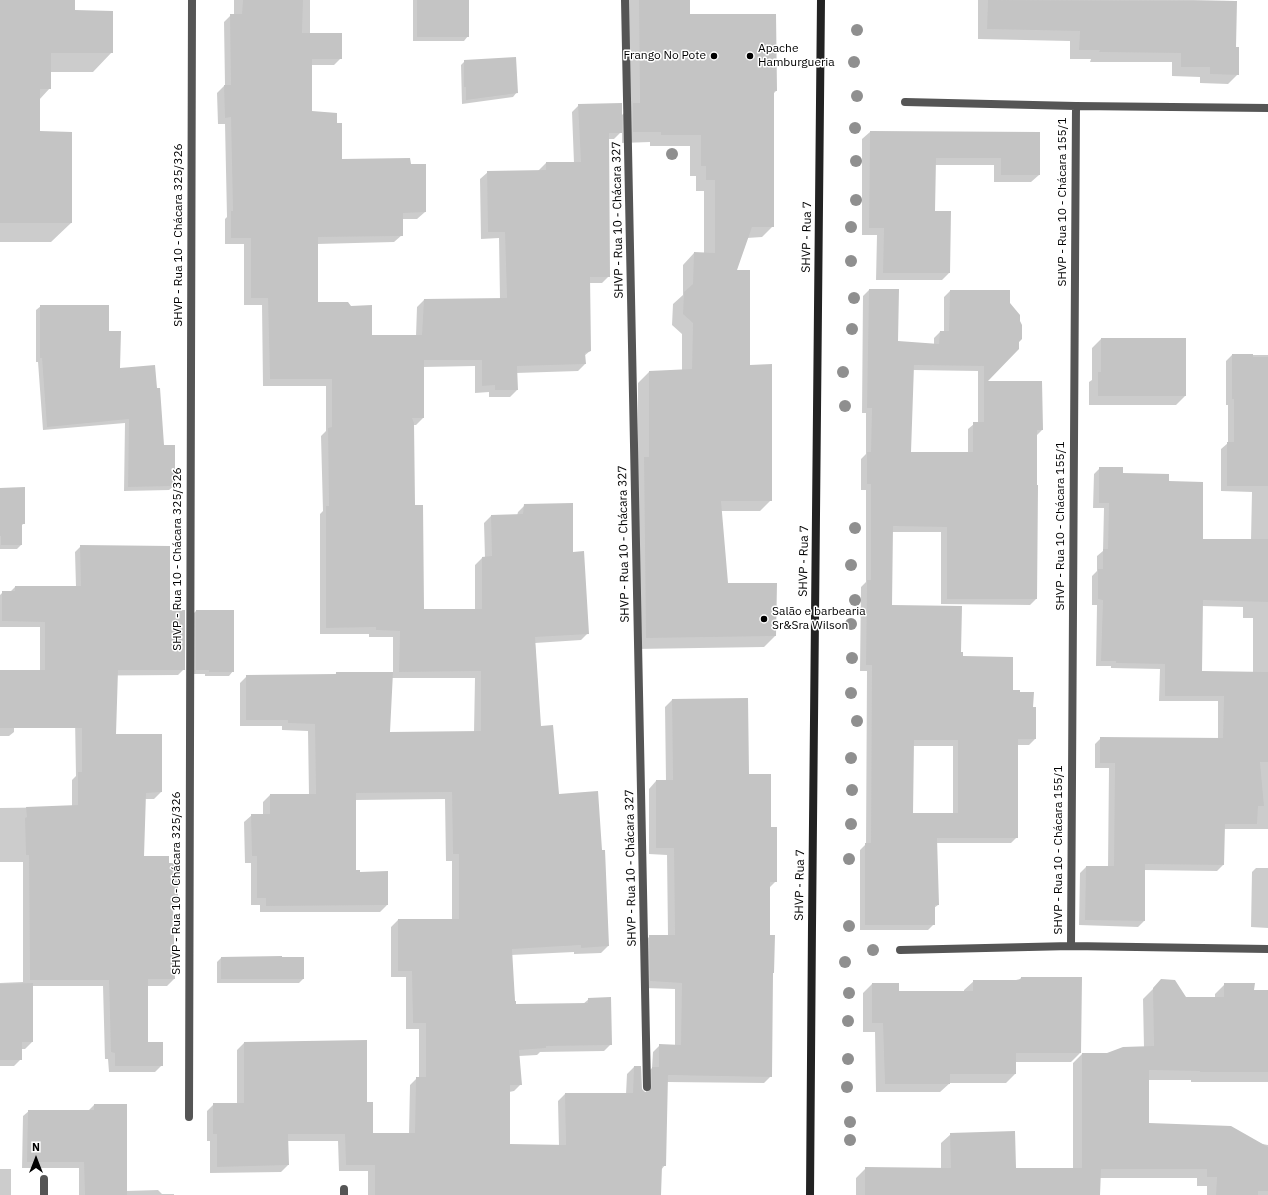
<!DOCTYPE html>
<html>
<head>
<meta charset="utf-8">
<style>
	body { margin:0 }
	#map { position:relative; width:1268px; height:1195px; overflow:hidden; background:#fff; font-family:"IBM Plex Sans",sans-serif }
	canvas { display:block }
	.north { position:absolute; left:16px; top:1139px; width:40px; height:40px; -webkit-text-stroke:3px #fff; paint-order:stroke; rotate:0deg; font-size:11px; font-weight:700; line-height:16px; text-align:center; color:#000 }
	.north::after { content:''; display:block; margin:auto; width:14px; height:18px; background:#000; clip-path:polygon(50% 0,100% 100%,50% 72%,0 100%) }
</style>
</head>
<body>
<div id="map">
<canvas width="1268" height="1195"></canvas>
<div class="north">N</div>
</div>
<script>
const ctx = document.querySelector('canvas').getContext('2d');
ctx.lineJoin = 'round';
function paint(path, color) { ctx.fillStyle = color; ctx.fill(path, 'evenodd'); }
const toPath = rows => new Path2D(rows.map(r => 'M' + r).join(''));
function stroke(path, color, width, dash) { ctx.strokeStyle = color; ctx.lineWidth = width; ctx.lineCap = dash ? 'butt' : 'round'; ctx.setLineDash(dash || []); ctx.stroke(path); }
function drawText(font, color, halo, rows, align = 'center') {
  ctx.font = font + ' "IBM Plex Sans",sans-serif'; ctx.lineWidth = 3; ctx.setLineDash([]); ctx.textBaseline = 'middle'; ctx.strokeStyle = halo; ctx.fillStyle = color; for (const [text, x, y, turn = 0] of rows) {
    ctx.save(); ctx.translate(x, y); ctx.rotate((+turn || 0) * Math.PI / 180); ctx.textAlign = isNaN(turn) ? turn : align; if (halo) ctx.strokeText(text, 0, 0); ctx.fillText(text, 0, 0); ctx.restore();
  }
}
paint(toPath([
	[0,0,74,0,74,11,112,52,93,72,50,72,50,88,39,100,39,132,71,223,51,242,0,242],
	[234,0,310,0,310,34,341,58,334,65,311,65,311,112,341,160,425,212,417,219,402,219,402,235,394,242,317,244,317,303,371,336,416,336,417,307,424,300,500,299,499,238,481,239,480,179,488,172,538,171,546,163,574,163,572,112,579,105,621,116,629,108,628,0,689,0,689,15,775,15,776,91,773,94,773,226,762,237,747,238,735,271,749,366,771,500,760,511,721,511,727,584,776,584,775,636,764,647,635,649,638,464,638,383,649,372,682,371,682,334,672,325,673,304,683,295,683,265,694,253,704,254,704,191,696,191,696,176,690,176,690,146,650,146,650,142,622,143,622,131,614,139,608,139,609,276,602,283,589,283,590,351,584,356,585,364,578,371,516,373,517,390,510,397,489,397,489,392,475,393,475,366,423,367,423,418,416,425,413,425,414,506,423,610,475,610,475,565,482,558,485,558,484,523,491,516,517,516,518,512,525,505,572,553,588,633,581,640,535,643,540,727,558,795,608,946,601,953,574,954,574,952,511,955,515,1005,583,1004,589,999,611,1044,604,1051,540,1052,537,1055,519,1056,521,1084,514,1091,509,1092,509,1145,559,1146,558,1101,565,1094,626,1094,627,1074,634,1067,641,1090,646,1093,645,1075,652,1068,653,1052,660,1045,675,1046,675,989,644,988,643,943,650,936,668,936,667,855,649,854,649,789,656,781,666,781,665,707,672,700,748,775,770,828,776,881,769,888,769,936,772,974,771,1076,764,1083,667,1082,665,1165,661,1170,660,1195,368,1195,368,1171,339,1171,338,1141,288,1141,288,1165,281,1172,210,1173,210,1141,207,1141,207,1111,214,1104,237,1104,237,1050,244,1043,366,1103,372,1134,409,1134,410,1085,417,1078,419,1078,419,1029,406,1029,406,977,391,977,391,927,398,920,452,920,452,861,446,861,445,799,355,800,355,871,359,873,387,905,380,912,260,912,260,905,251,905,251,863,245,863,244,822,252,815,263,815,263,802,270,795,309,795,308,731,282,730,282,726,240,726,240,683,247,676,334,675,337,673,393,673,393,637,369,637,369,634,320,634,320,514,323,511,321,436,326,431,326,386,263,386,262,305,244,305,244,244,225,244,225,219,227,217,225,124,218,124,217,93,225,85,224,22,231,15,234,15],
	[391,678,475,678,474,732,389,733],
	[413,0,468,0,468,36,464,41,413,41],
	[978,0,1194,0,1236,1,1235,48,1238,74,1228,84,1200,83,1200,77,1172,76,1172,62,1090,62,1091,59,1070,59,1070,41,978,39],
	[465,61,517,92,513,97,462,104,461,65],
	[870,132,1039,133,1039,175,1031,182,994,182,994,165,935,165,934,212,949,273,942,280,876,280,877,235,862,235,862,139],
	[869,290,897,342,934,345,934,338,940,332,944,332,944,297,950,291,1009,291,986,382,1042,430,1036,436,1036,486,1037,486,1036,599,1030,605,941,604,941,532,892,532,891,606,960,653,962,657,1012,691,1019,693,1032,708,1035,739,1029,745,1017,745,1017,837,1011,843,936,843,938,905,934,908,934,924,928,930,860,930,860,850,866,844,867,671,860,671,861,587,866,582,866,490,861,490,861,459,866,454,866,413,862,413,863,296],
	[913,370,978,371,978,424,974,424,968,429,968,453,910,452],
	[913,746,953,746,953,814,912,814],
	[41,306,108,332,119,369,156,389,163,446,174,486,169,490,124,491,125,423,43,430,38,362,36,362,36,310],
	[1101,339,1185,339,1185,396,1176,405,1089,405,1089,382,1092,380,1092,348],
	[1232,355,1268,355,1268,829,1224,829,1223,865,1217,871,1144,870,1144,921,1138,927,1079,925,1080,873,1086,867,1108,867,1109,768,1095,768,1095,744,1101,738,1218,738,1218,701,1159,701,1160,669,1111,668,1111,666,1096,666,1097,605,1092,605,1092,576,1097,571,1097,556,1103,551,1104,508,1093,508,1094,474,1100,468,1122,474,1168,482,1202,540,1251,540,1252,492,1221,491,1221,449,1228,443,1228,405,1226,405,1226,361],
	[1202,606,1243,607,1243,618,1253,618,1253,673,1201,672],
	[0,489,24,523,21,526,21,545,17,549,0,549],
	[81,546,169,610,184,669,178,675,40,676,40,627,0,627,0,595,3,592,10,592,15,587,76,587,75,552],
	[196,611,233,671,229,676,205,676,205,674,192,674,192,615],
	[0,712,14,712,14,732,9,736,0,736],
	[75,719,115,735,161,792,154,799,144,799,143,857,177,904,172,909,174,979,167,986,147,986,147,1043,162,1065,155,1072,109,1072,108,1059,105,1059,103,986,32,986,32,1042,25,1049,21,1049,21,1059,14,1066,0,1066,0,983,23,982,23,862,0,862,0,808,72,807,72,780,76,776],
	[1256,868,1268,868,1268,928,1251,927,1252,872],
	[221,958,303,979,299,983,217,983,217,962],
	[1021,978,1081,978,1080,1053,1071,1062,1015,1062,1015,1074,1006,1083,950,1083,940,1092,876,1092,875,1032,863,1032,863,993,872,984,898,992,964,992,964,990,974,981,1019,980],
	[1162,980,1186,998,1215,998,1215,994,1225,984,1253,991,1268,991,1268,1082,1191,1082,1191,1080,1148,1080,1148,1124,1268,1145,1268,1195,1207,1195,1207,1186,1197,1186,1197,1178,1099,1178,1099,1195,856,1195,856,1178,866,1168,941,1169,941,1143,951,1134,1015,1169,1073,1169,1073,1063,1082,1054,1107,1054,1144,1048,1143,999],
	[94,1105,126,1105,126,1191,158,1190,162,1194,174,1194,174,1195,79,1195,79,1168,22,1168,23,1116,29,1111,88,1111],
	[0,1169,11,1169,11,1195,0,1195]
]), '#0003');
paint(toPath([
	[0,0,75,0,75,10,113,11,113,53,51,53,51,89,40,89,40,131,72,132,72,223,0,223],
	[243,0,303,0,302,33,342,33,342,59,312,59,312,111,337,113,337,123,342,123,342,159,410,158,411,164,426,164,426,212,403,213,403,236,318,237,318,302,348,302,351,306,372,305,372,335,422,335,424,299,507,298,505,232,488,232,487,171,546,170,546,162,581,162,578,104,622,103,622,133,609,133,610,277,590,277,591,351,585,353,586,364,517,366,518,390,495,390,495,385,482,386,482,360,424,360,424,418,412,418,414,423,415,505,423,505,424,609,482,609,482,557,492,556,491,515,523,514,524,504,573,503,573,552,584,551,589,634,535,637,541,726,553,725,559,794,598,791,602,850,605,850,609,946,581,948,581,945,512,949,515,1001,516,1001,516,1004,588,1003,588,998,611,997,612,1045,546,1046,546,1048,519,1050,522,1085,510,1085,510,1144,566,1145,565,1093,633,1093,634,1066,641,1066,642,1089,645,1092,649,1092,652,1087,652,1067,659,1067,659,1044,681,1045,682,983,650,981,649,935,675,935,674,848,656,848,656,780,673,780,672,699,748,698,749,774,771,774,771,827,777,827,777,882,770,882,770,935,775,935,774,973,773,973,772,1077,668,1075,666,1166,662,1166,661,1195,375,1195,375,1165,346,1165,345,1134,288,1134,289,1165,217,1167,217,1134,213,1134,213,1103,244,1103,244,1042,367,1040,367,1102,373,1102,373,1133,415,1133,416,1077,426,1077,426,1023,413,1023,412,971,398,971,398,919,459,919,459,854,453,854,452,792,356,793,356,870,360,870,360,872,388,871,388,905,266,906,266,898,257,898,257,856,252,856,251,814,270,814,270,794,316,794,315,724,288,723,288,720,246,720,246,675,336,674,336,672,393,672,390,732,481,731,481,671,399,672,400,631,376,630,376,627,326,628,326,506,329,506,328,428,332,427,332,379,270,379,268,298,251,298,251,238,231,238,231,211,233,211,231,117,225,118,224,85,231,85,230,14,242,14],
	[417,0,469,0,469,37,417,37],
	[639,0,690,0,690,14,776,14,777,91,774,91,774,227,752,227,737,270,750,270,750,365,772,364,772,501,721,501,728,583,777,583,776,636,646,638,644,457,649,457,649,371,692,369,693,323,683,314,684,292,693,284,694,252,715,253,715,180,706,180,706,166,701,166,701,135,661,135,661,132,633,132,633,103,640,103],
	[988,0,1237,1,1236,47,1239,47,1239,75,1210,74,1210,67,1181,67,1181,53,1099,52,1100,50,1079,50,1080,31,987,29],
	[516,57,518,93,466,100,466,87,464,87,464,60],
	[870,131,1040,132,1040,175,1001,175,1001,158,936,158,935,211,951,211,950,273,883,273,884,228,869,228],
	[869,289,899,289,898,341,939,344,940,331,949,331,950,290,1010,290,1010,303,1020,315,1020,321,1022,325,1022,339,1019,342,1019,349,988,381,1042,381,1043,430,1037,430,1037,485,1038,485,1037,599,947,599,947,527,893,526,892,605,962,606,961,652,963,652,963,656,1013,657,1013,690,1020,690,1020,692,1034,692,1033,707,1036,707,1036,739,1018,739,1018,838,937,838,939,905,935,905,935,925,865,925,865,843,871,843,872,665,866,665,867,580,871,580,871,484,867,484,867,452,871,452,872,408,867,408],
	[914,365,984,366,984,422,973,422,973,452,911,452],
	[914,740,958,740,958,813,913,813],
	[40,305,109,305,109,331,121,331,120,368,155,365,157,388,160,388,164,445,175,445,175,486,128,487,129,419,47,427,42,358,40,358],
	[1101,338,1186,338,1186,396,1098,396,1098,372,1101,372],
	[1232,354,1253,354,1253,357,1268,357,1268,486,1227,486,1227,442,1234,442,1234,399,1232,399],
	[1099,467,1123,467,1123,473,1169,474,1169,481,1203,482,1203,539,1268,539,1268,602,1203,600,1202,671,1268,672,1268,762,1260,762,1264,806,1258,806,1257,824,1225,824,1224,865,1145,864,1145,921,1085,920,1086,866,1114,866,1115,763,1100,763,1100,737,1223,738,1224,696,1165,696,1165,664,1116,663,1116,661,1101,661,1103,600,1098,599,1098,569,1103,569,1103,549,1108,549,1109,503,1099,503],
	[25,487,25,524,22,524,22,545,1,545,1,536,0,536,0,488],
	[80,545,170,546,170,610,185,610,185,670,118,670,116,734,162,734,162,792,146,793,144,856,169,856,169,863,178,863,178,904,173,904,175,979,148,979,148,1042,163,1042,163,1066,115,1066,115,1053,111,1052,109,980,30,980,29,855,26,855,25,818,27,817,26,807,78,805,78,772,82,772,82,728,0,728,0,670,45,670,45,622,2,621,2,591,15,591,15,586,81,586],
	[196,610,234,610,234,672,209,672,209,670,196,670],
	[282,956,282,957,304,957,304,979,221,979,221,957],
	[1021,977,1082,977,1081,1053,1016,1053,1016,1074,950,1074,950,1084,885,1084,883,1023,872,1023,872,983,899,983,899,991,973,991,973,980,1016,980,1021,979],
	[1161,979,1175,980,1186,997,1224,997,1224,983,1255,983,1254,990,1268,990,1268,1072,1200,1072,1200,1071,1149,1070,1149,1123,1231,1126,1268,1147,1268,1191,1258,1191,1258,1195,1216,1195,1217,1177,1207,1177,1207,1169,1101,1169,1100,1195,865,1195,865,1167,951,1168,950,1133,1015,1131,1016,1168,1082,1168,1082,1053,1107,1053,1123,1047,1154,1046,1153,988],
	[33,983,33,1042,22,1042,22,1060,0,1060,0,984],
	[94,1104,127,1104,127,1195,85,1195,84,1162,27,1162,28,1110,94,1110]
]), '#c4c4c4');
stroke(toPath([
	[625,0,647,1087],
	[905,102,1076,106,1268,108],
	[1076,106,1071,946,1268,949],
	[900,950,1071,946],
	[189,1117,192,0],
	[44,1179,44,1195],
	[344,1195,344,1189]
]), '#555', 8);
stroke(toPath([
	[810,1195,812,925,821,0]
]), '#222', 8);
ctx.fillStyle = '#8f8f8f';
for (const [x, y] of [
	[857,30],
	[854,62],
	[857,96],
	[855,128],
	[672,154],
	[856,161],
	[856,200],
	[851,227],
	[851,261],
	[854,298],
	[852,329],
	[843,372],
	[845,406],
	[855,528],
	[851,565],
	[855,600],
	[851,624],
	[852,658],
	[851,693],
	[857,721],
	[851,758],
	[852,790],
	[851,824],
	[849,859],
	[849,926],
	[873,950],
	[845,962],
	[849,993],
	[848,1021],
	[848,1059],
	[847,1087],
	[850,1122],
	[850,1140]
]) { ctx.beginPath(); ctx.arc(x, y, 6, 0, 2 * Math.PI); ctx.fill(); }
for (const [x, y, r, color] of [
	[714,56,4,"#000"],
	[750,56,4,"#000"],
	[764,619,4,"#000"]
]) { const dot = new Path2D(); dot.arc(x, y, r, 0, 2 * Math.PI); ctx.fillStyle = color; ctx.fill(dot); stroke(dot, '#fff', 1.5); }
drawText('12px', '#000', '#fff', [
	["Apache",758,49],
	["Hamburgueria",758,63],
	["Frango No Pote",706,56,"right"],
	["Salão e barbearia",772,612],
	["Sr&Sra Wilson",772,626]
], 'left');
drawText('12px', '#000', '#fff', [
	["SHVP - Rua 10 - Chácara 155/1",1063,202,-90],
	["SHVP - Rua 10 - Chácara 327",618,220,-91],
	["SHVP - Rua 10 - Chácara 325/326",179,235,-90],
	["SHVP - Rua 7",807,237,-89],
	["SHVP - Rua 10 - Chácara 155/1",1061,526,-90],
	["SHVP - Rua 10 - Chácara 327",624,544,-91],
	["SHVP - Rua 10 - Chácara 325/326",178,559,-90],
	["SHVP - Rua 7",804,561,-89],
	["SHVP - Rua 10 - Chácara 155/1",1059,850,-90],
	["SHVP - Rua 10 - Chácara 327",631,868,-91],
	["SHVP - Rua 10 - Chácara 325/326",177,883,-90],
	["SHVP - Rua 7",800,885,-89]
]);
</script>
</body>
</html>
